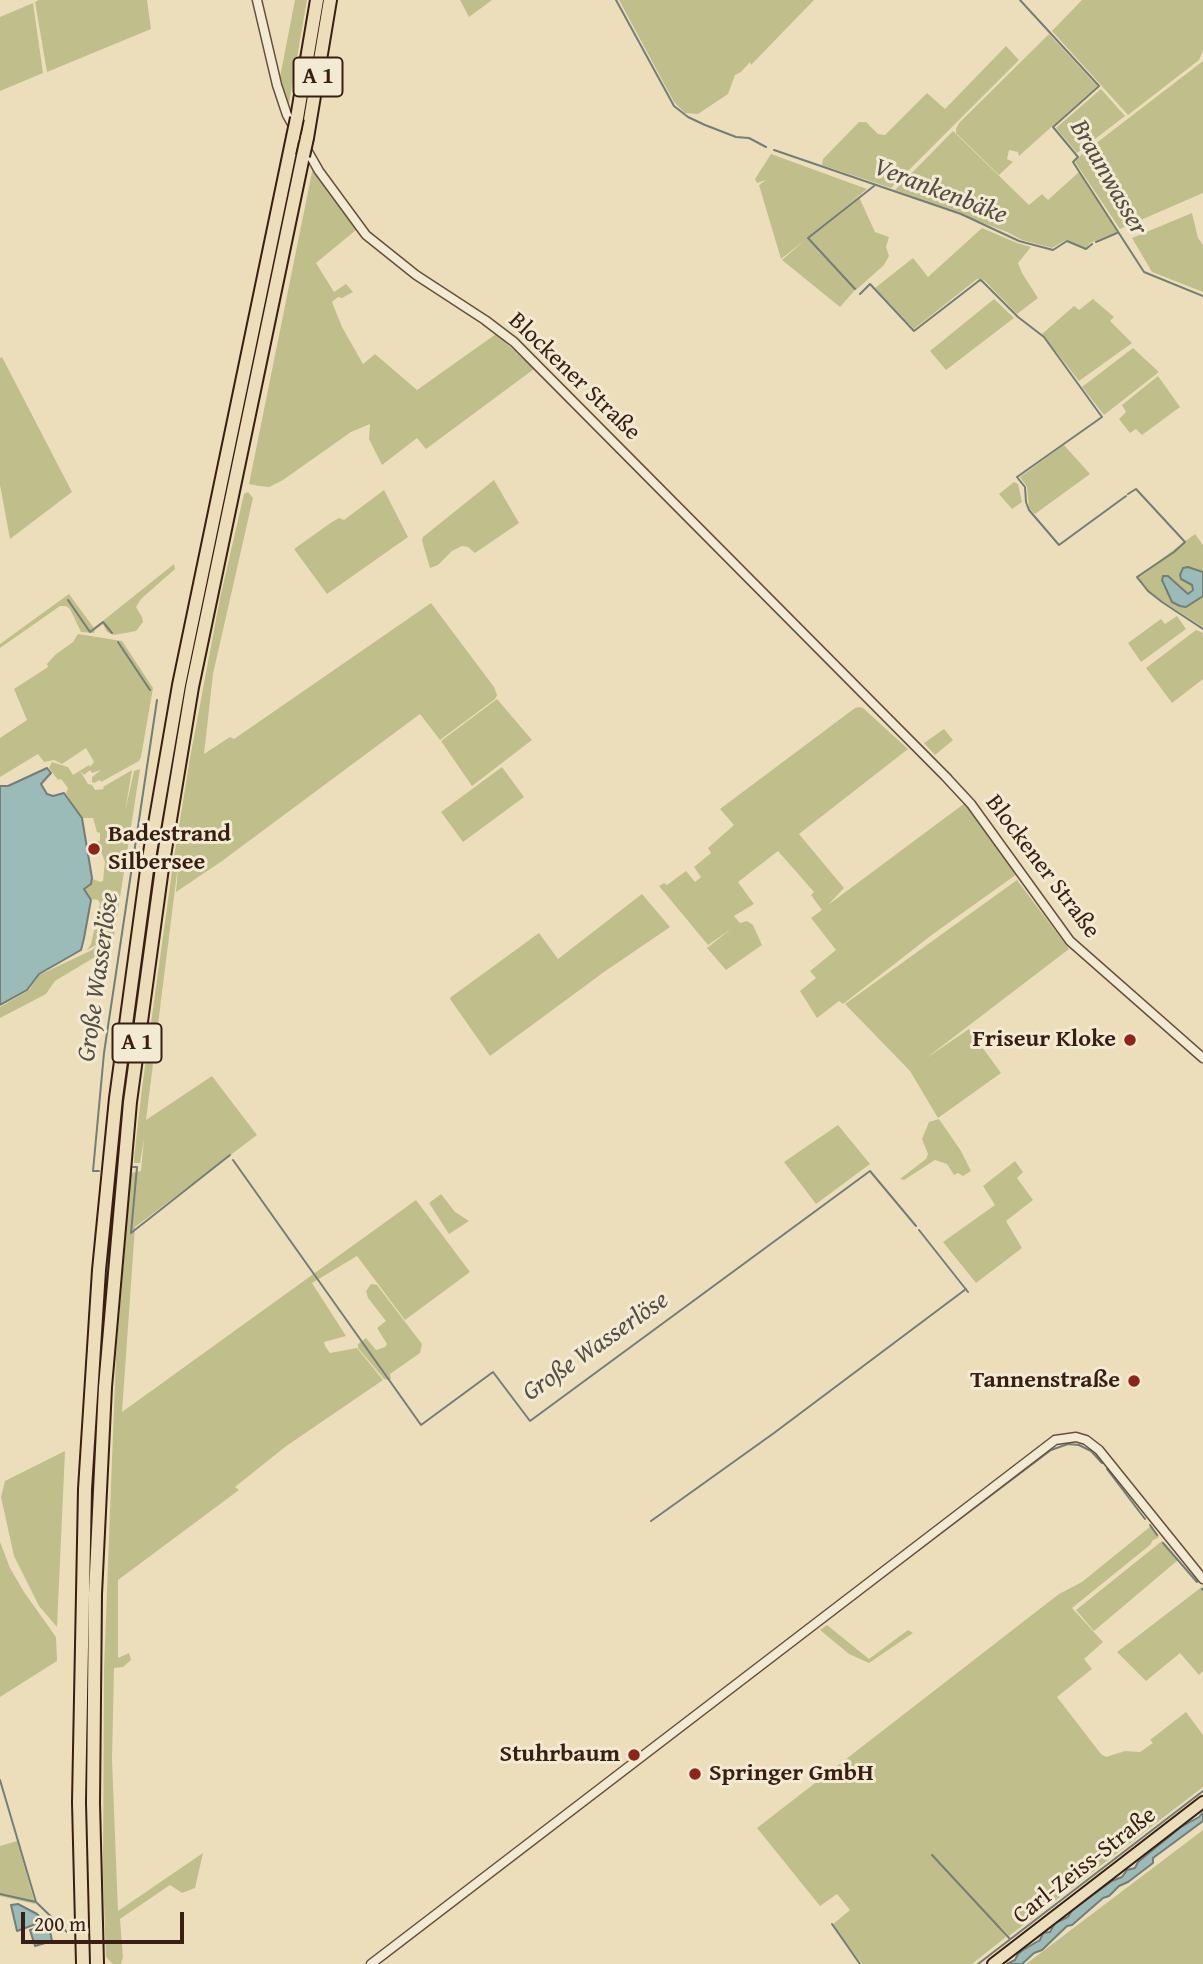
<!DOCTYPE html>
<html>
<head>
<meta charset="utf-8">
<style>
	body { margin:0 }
	#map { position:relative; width:1203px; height:1964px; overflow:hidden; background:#eddebb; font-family:"Gentium Book Plus",serif }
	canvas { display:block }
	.scale { position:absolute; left:21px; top:1912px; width:163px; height:32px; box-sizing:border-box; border:4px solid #391f13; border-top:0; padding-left:9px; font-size:21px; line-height:24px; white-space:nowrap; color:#391f13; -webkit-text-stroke:5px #f3ead3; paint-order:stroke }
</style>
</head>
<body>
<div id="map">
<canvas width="1203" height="1964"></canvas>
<div class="scale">200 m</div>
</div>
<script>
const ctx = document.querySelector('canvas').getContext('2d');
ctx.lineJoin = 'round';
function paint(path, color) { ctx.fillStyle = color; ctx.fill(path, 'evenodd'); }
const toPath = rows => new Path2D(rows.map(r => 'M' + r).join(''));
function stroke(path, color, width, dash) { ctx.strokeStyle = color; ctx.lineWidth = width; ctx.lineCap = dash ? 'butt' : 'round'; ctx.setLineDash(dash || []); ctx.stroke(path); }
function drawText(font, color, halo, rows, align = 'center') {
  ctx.font = font + ' "Gentium Book Plus",serif'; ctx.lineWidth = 6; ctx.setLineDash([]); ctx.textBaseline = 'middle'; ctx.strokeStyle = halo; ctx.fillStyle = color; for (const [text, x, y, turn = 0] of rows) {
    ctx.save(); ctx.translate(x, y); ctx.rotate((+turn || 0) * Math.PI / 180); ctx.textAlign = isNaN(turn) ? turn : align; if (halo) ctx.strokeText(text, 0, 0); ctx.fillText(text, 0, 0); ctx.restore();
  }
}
paint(toPath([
	[39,0,147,0,151,29,47,72,35,2],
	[295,0,307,0,289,104,280,77],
	[460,0,492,0,469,17],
	[619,0,814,0,751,65,750,62,741,72,735,75,728,94,698,114,685,113,674,102],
	[1082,0,1203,0,1203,51,1199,60,1128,115,1052,31],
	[33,3,43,73,0,91,0,17],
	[1049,34,1097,86,1019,156,1018,152,1009,150,1007,159,1013,162,999,175,956,133,956,129,959,123],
	[1006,46,1019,60,891,188,822,165,823,159,859,122,866,122,878,134,885,135,927,93,945,109],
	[1203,61,1203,193,1120,229,1075,162,1082,154],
	[1101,89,1125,116,1077,153,1056,128],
	[953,131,1029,205,1042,194,1048,200,1079,172,1117,232,1090,243,1086,248,1066,240,1052,248,1022,240,1007,232,895,190],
	[771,154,867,189,824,225,859,197,875,232,889,237,886,247,889,256,884,265,856,290,846,279,855,290,840,307,782,260,805,240,781,259,759,185,766,180,757,183,755,179],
	[313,167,356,230,316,263,334,292,346,284,353,292,342,298,338,297,332,302,342,327,363,364,375,354,417,390,496,334,534,369,426,449,417,438,382,465,369,439,370,424,351,432,283,480,269,487,259,486,249,484],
	[1192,213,1198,238,1203,245,1203,292,1152,272,1132,238],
	[982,228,1017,243,1031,247,1018,263,1022,273,1038,298,1017,314,984,280,977,279,914,329,875,288,913,258,928,277],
	[994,299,1014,318,946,370,930,351],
	[1093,299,1114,317,1110,321,1132,343,1079,381,1042,334,1074,306,1079,310],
	[1133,348,1159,372,1104,415,1082,387],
	[2,357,72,492,10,539,0,485,0,358],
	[1158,376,1180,407,1142,435,1136,429,1130,433,1119,419,1126,412,1122,405],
	[1064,445,1090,474,1035,514,1029,508,1027,487,1020,477],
	[494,480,519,523,475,553,468,547,462,546,452,551,438,565,430,568,422,541,423,537],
	[1014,482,1018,484,1022,502,1012,509,999,494],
	[384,490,408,537,327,594,294,549,332,522,339,518,344,520],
	[248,492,253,498,213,674,204,754,230,737,234,739,431,603,494,687,497,695,495,699,440,740,420,714,222,861,176,892,179,857,146,1120,212,1076,257,1135,135,1227,122,1412,416,1200,470,1272,405,1320,357,1256,312,1283,346,1336,324,1342,325,1346,330,1353,357,1348,383,1380,285,1447,235,1487,239,1490,118,1580,118,1658,129,1653,131,1660,123,1667,114,1668,112,1760,118,1911,203,1853,195,1888,182,1893,170,1885,120,1919,123,1957,121,1964,113,1964,106,1957,103,1876,104,1669,116,1355,131,1173,141,1171,144,1138,140,1163,134,1163,134,1158,142,1088,174,857,190,758,220,598,244,494],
	[1195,534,1203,545,1203,572,1185,581,1191,583,1193,587,1188,594,1172,578,1169,595,1172,602,1186,606,1203,596,1203,627,1148,592,1136,578],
	[174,564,175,569,141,599,136,607,142,617,143,622,136,631,114,635,107,632,103,624,95,630,94,633,81,632,70,609,66,606,60,606,0,648,0,644,69,594,94,628],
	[1177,616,1186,629,1141,662,1128,643,1161,619,1165,624],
	[1196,630,1203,633,1203,679,1172,703,1146,668],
	[78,634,122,641,153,688,141,757,139,761,101,782,100,780,94,783,92,782,92,777,101,770,92,773,90,770,84,775,80,771,88,784,92,785,95,790,104,789,103,787,132,770,125,812,134,771,140,769,114,936,111,937,110,948,55,981,46,994,0,1018,0,1007,29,990,39,975,92,950,105,940,87,950,91,944,100,903,98,900,91,899,84,889,91,884,93,879,100,882,103,881,105,862,97,841,100,841,100,833,97,832,93,818,82,818,66,793,68,788,61,779,58,780,49,768,52,762,68,767,73,775,89,765,90,767,94,762,86,748,62,764,54,760,44,762,38,754,0,777,0,738,27,720,14,689,48,667,47,664,55,655,73,642],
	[497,699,532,740,472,786,441,741],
	[859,707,863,708,908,749,799,834,844,888,828,905,965,803,1017,874,933,934,843,1004,839,1001,817,1018,800,991,816,978,810,971,836,950,811,918,822,910,811,895,814,892,778,851,738,882,754,904,734,916,740,923,747,921,753,925,762,945,726,970,707,948,731,929,708,945,659,886,664,883,667,885,686,871,695,882,701,877,694,867,711,853,708,848,734,825,720,809,855,708],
	[944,729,953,740,935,755,924,743],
	[502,767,524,797,463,842,441,812],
	[1017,880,1069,949,925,1059,969,1029,1001,1073,938,1118,910,1071,845,1004],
	[642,894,670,927,604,972,490,1056,450,999,451,997,539,933,558,959],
	[939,1119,961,1151,971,1171,963,1176,958,1173,954,1175,947,1164,935,1160,904,1180,900,1179,926,1159,928,1154,922,1139,929,1122],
	[838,1125,870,1164,816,1204,784,1162],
	[1015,1161,1023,1172,1017,1178,1033,1200,1006,1221,1022,1248,976,1283,943,1242,995,1205,983,1186],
	[441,1194,455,1212,469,1221,449,1234,429,1203],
	[371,1284,377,1285,422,1344,420,1353,390,1374,391,1379,389,1380,384,1379,358,1348,358,1344,366,1338,376,1350,385,1347,387,1344,377,1328,386,1321,368,1298,366,1291],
	[65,1451,57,1627,39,1606,14,1556,1,1497,5,1481],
	[1151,1526,1159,1536,1158,1538,1153,1540,1150,1545,1072,1608,1103,1642,1084,1659,1092,1669,1057,1697,1101,1754,1106,1757,1125,1751,1140,1752,1153,1743,1150,1740,1186,1712,1203,1735,1203,1787,1009,1936,1001,1927,999,1928,1006,1937,972,1964,862,1964,832,1925,850,1910,837,1894,820,1906,757,1828,1059,1594,1082,1582],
	[1162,1541,1178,1560,1094,1631,1076,1610],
	[0,1542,10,1568,24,1592,56,1637,57,1661,0,1697],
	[1203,1586,1203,1671,1199,1675,1180,1653,1146,1681,1117,1652],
	[827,1625,869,1659,908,1630,913,1633,869,1663,849,1654,820,1630],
	[1203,1830,1203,1964,1026,1964],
	[17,1841,35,1904,0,1896,0,1846]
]), '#c0bf8b');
const water = toPath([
	[1188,567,1203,572,1203,596,1186,607,1180,606,1172,602,1162,580,1163,576,1168,576,1188,594,1193,590,1192,585,1181,579,1180,575,1183,568,1188,567],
	[47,768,51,773,41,784,47,794,53,796,64,793,82,818,92,878,91,884,84,889,91,900,84,938,81,950,39,974,27,990,0,1005,0,786,8,786,47,768],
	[1203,1812,1203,1821,1153,1858,1153,1863,1128,1882,1119,1886,1109,1896,1103,1898,1072,1925,1067,1926,1042,1950,1034,1953,1022,1964,1007,1964,1015,1960,1018,1954,1023,1950,1040,1940,1043,1933,1050,1932,1055,1923,1068,1917,1072,1910,1112,1881,1122,1877,1127,1870,1135,1868,1138,1862,1181,1827,1199,1817,1203,1812],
	[18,1904,37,1914,44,1921,17,1931,11,1905,18,1904],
	[44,1926,50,1931,52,1941,35,1946,30,1930,44,1926]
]);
paint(water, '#9bbbb9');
stroke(water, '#747d77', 2);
stroke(toPath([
	[616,0,674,106,688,117,705,125,736,137,749,138,766,147],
	[1020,0,1099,86,1053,127,1078,157,1073,162,1144,272,1203,296],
	[774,150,961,214,1019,241,1053,250,1067,241,1086,249,1092,244],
	[1096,242,1117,233],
	[855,289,808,238,874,186],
	[860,294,870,284,914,331,980,280,982,281,1018,317,1044,337,1102,417,1017,477,1025,487,1026,502,1029,510,1059,545,1126,496],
	[1128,494,1136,489,1185,542,1174,552,1137,577,1148,591,1162,602,1203,629],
	[68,600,90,632,103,622,112,633],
	[118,642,150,690],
	[233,1160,421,1425,493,1372,530,1421,870,1171,916,1226],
	[133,1167,137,1167,131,1233,230,1155],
	[99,1171,93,1171,104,1053,157,700],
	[919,1230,968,1292],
	[1107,1469,1145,1519],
	[651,1521,774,1433,966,1289],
	[1150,1525,1157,1535],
	[1163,1543,1197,1582],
	[1202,1589,1203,1590],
	[826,1620,1051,1450,1068,1444,1079,1445,1091,1451,1102,1463],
	[0,1780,36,1902,67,1932],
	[932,1855,1010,1939],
	[0,1894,36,1902],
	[832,1924,860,1964],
	[978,1964,1203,1791]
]), '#747d77', 2);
const minor = toPath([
	[257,0,277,85,287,115,319,171,366,235,416,275,485,320,514,342,948,779],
	[945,776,971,804,1070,941,1203,1058],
	[371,1964,1055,1440,1076,1437,1086,1440,1099,1450,1203,1579]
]);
const major = toPath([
	[993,1964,1203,1802]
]);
const highway = toPath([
	[297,118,317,0],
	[307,138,330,0],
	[83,1964,79,1802,85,1489,99,1270,116,1098,147,870,179,685,293,137],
	[97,1964,93,1803,95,1594,105,1387,130,1102,162,868,192,687,303,156]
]);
stroke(minor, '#664f3d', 11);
stroke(major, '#391f13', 14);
stroke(highway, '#391f13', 16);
stroke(minor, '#f3ead3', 8);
stroke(major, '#eddebb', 10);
stroke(highway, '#eddebb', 12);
const highwayBridge = toPath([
	[293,137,297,118],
	[303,156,307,138]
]);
stroke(highwayBridge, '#391f13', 16, []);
stroke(highwayBridge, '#eddebb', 12);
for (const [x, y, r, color] of [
	[94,849,7,"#8f2418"],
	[1130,1040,7,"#8f2418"],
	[1134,1381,7,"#8f2418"],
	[634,1755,7,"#8f2418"],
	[695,1774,7,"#8f2418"]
]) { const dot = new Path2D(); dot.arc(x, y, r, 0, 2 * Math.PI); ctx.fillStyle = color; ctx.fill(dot); stroke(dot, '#f3ead3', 2.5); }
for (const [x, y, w] of [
	[318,77,49],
	[137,1043,49]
]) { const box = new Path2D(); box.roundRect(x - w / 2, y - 19.5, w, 39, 5); ctx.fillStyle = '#f3ead3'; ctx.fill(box); stroke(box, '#391f13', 2); }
drawText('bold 23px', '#391f13', null, [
	["A 1",318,77],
	["A 1",137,1043]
]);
drawText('24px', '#391f13', '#f3ead3', [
	["Blockener Straße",574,377,44],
	["Blockener Straße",1042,867,53],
	["Carl-Zeiss-Straße",1085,1866,-38]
]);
drawText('bold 24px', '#391f13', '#f3ead3', [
	["Badestrand",108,835,"left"],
	["Silbersee",108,863,"left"],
	["Friseur Kloke",1116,1040],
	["Tannenstraße",1120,1381],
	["Stuhrbaum",620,1755],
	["Springer GmbH",709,1774,"left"]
], 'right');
drawText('italic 26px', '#564e45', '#f3ead3', [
	["Braunwasser",1108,178,60],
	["Verankenbäke",940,192,21],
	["Große Wasserlöse",99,977,-82],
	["Große Wasserlöse",596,1347,-35]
]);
</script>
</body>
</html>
